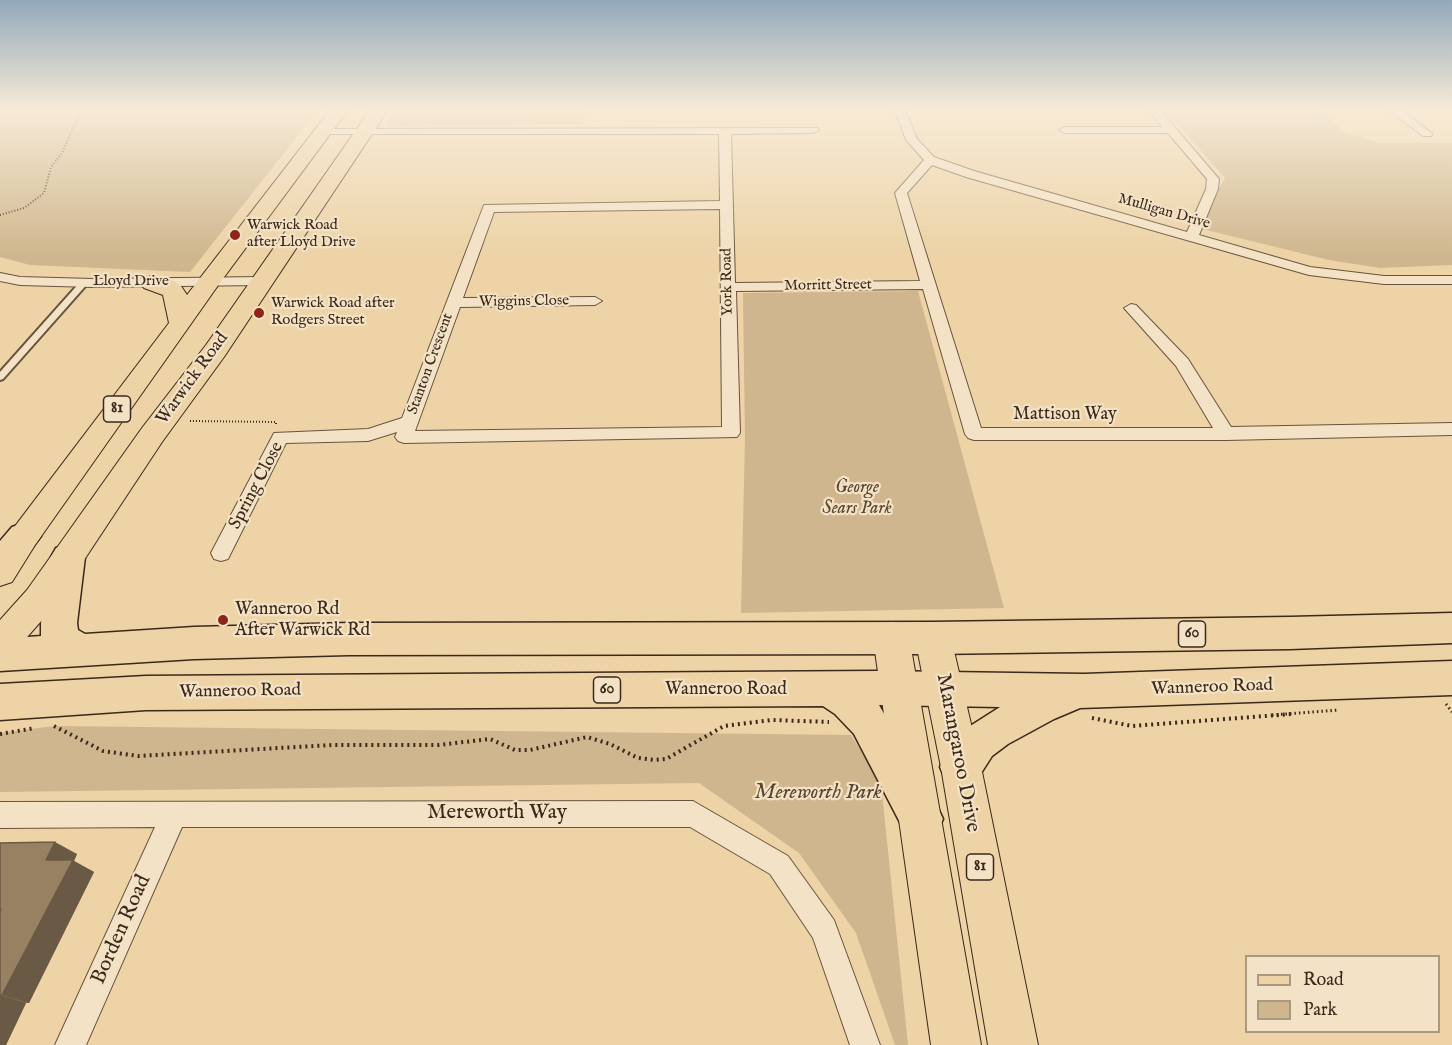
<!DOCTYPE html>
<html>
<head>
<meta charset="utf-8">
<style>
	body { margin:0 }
	#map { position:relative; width:1452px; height:1045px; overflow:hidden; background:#edd3a6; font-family:"IM FELL English",serif }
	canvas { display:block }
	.legend { position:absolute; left:1245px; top:955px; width:195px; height:78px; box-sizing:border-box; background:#f3e2c5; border:2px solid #aa9881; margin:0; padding:8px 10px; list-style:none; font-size:18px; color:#3c291b }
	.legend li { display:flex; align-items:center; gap:12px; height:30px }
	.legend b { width:30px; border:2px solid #aa9881 }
</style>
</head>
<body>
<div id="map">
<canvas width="1452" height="1045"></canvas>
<ul class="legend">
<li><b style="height:8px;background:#edd3a6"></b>Road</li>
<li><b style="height:16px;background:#cfb68e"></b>Park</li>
</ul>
</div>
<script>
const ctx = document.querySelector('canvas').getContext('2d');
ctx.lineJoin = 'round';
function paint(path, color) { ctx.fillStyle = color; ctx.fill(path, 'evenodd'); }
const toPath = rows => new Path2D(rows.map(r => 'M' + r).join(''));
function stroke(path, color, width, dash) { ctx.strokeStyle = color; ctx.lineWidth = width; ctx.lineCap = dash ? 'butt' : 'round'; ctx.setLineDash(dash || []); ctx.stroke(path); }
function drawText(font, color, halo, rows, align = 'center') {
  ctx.font = font + ' "IM FELL English",serif'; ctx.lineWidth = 4.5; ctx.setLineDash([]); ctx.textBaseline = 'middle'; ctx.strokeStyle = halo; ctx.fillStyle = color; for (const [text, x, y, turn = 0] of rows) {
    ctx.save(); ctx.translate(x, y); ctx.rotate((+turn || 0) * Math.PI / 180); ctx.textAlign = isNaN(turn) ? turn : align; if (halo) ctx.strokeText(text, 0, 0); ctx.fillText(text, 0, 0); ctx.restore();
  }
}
paint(toPath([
	[0,110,318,110,190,272,30,265,0,257],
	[394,110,585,110,582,124,385,126],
	[1165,110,1319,110,1346,133,1380,143,1452,143,1452,265,1380,268,1329,260,1198,228,1225,178],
	[918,291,1004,608,741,613,745,438,743,293],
	[54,726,851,735,881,783,908,1045,895,1045,856,933,799,853,699,783,0,792,0,733]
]), '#cfb68e');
const service = toPath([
	[82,280,88,280,89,282,3,379,0,380,0,372,82,280]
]);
const minor = toPath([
	[895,110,905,110,917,139,934,157,974,171,1187,232,1206,189,1207,179,1168,133,1065,133,1059,130,1065,127,1162,127,1149,110,1160,110,1219,179,1218,189,1199,235,1310,267,1384,276,1452,276,1452,284,1384,284,1309,275,966,177,932,165,907,193,981,428,1213,428,1176,366,1124,308,1131,304,1136,305,1188,359,1231,427,1452,423,1452,435,1226,440,974,440,968,438,965,434,923,289,736,291,740,433,737,437,404,443,398,441,395,437,397,432,368,441,286,443,228,559,221,561,214,559,211,553,274,433,368,429,402,418,484,205,720,201,719,134,323,134,319,133,319,129,817,128,819,130,813,133,731,134,735,283,920,281,895,193,924,160,906,140,895,110],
	[720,209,722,427,415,431,460,307,595,305,602,301,595,297,463,298,494,212,720,209],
	[1389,110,1401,110,1433,134,1431,136,1423,136,1389,110],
	[0,273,20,277,93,279,263,277,270,281,263,285,93,287,20,285,0,281,0,273],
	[693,801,788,856,834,920,880,1045,850,1045,813,938,770,874,690,827,182,827,86,1045,55,1045,155,827,0,828,0,802,693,801]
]);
const primary = toPath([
	[330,110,348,110,219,284,35,545,12,582,0,586,0,546,169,323,163,295,144,288,140,283,144,278,152,276,174,281,181,286,187,295,330,110],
	[370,110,388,110,224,357,162,442,51,610,13,653,0,657,0,620,27,590,142,428,206,345,370,110],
	[891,622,904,626,909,637,981,1045,931,1045,873,637,878,626,891,622],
	[933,623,946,627,951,638,981,767,1038,1045,988,1045,941,767,915,638,920,627,933,623]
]);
const trunk = toPath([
	[24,523,36,527,41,536,12,574,0,578,0,541,12,527,24,523],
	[68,544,80,548,85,557,77,623,78,630,85,634,194,627,349,623,933,622,1290,617,1452,613,1452,643,1290,649,933,654,349,655,194,659,0,671,0,639,41,636,41,623,51,557,56,548,68,544],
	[1452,661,1452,695,1080,708,1054,719,1008,744,992,756,976,781,961,787,946,781,940,767,946,753,964,730,1000,707,879,705,936,804,943,819,936,834,921,841,906,834,854,734,835,714,823,706,146,710,0,720,0,684,146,676,877,671,1084,674,1452,661]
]);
stroke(service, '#68543e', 4);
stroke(minor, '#68543e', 2);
stroke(primary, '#3c291b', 2);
stroke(trunk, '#3c291b', 3);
stroke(toPath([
	[0,215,24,208,44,193,51,167,62,153,79,115,78,110],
	[190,421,276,422,276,424]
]), '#3c291b', 2, [1, 2]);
stroke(toPath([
	[1446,704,1452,712],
	[1272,715,1339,710]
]), '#3c291b', 3, [1.5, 3]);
stroke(toPath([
	[1092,718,1132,726,1292,714],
	[54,726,103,751,138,756,332,745,438,745,490,739,515,750,530,750,587,737,610,744,638,758,654,760,666,759,724,726,772,720,829,722],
	[0,734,35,728]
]), '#3c291b', 4, [2, 4]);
paint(service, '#f3e2c5');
paint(minor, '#f3e2c5');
paint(primary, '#edd3a6');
paint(trunk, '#edd3a6');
paint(toPath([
	[0,843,77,854,74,861,94,872,29,1003,26,1003,6,1045,0,1045]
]), '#836f55');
paint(toPath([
	[55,842,77,854,74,861,94,872,29,1003,2,995,46,860],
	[0,995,26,1003,6,1045,0,1045]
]), '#6a5a45');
const building = toPath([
	[55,842,46,860,73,860,2,995,0,995,0,912,1,909,0,909,0,843,55,842]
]);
paint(building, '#988163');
stroke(building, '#6a5a45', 1.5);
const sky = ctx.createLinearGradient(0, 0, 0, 256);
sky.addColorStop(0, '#92a9bb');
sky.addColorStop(0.43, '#f7ebd7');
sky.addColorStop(1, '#f7ebd700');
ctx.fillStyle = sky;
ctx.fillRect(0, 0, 1452, 256);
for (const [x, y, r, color] of [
	[235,235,6,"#8f2418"],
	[259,313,6,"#8f2418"],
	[223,620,6,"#8f2418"]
]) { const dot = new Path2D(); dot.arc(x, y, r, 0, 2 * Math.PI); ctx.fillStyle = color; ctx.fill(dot); stroke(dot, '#f3e2c5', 2); }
drawText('15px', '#3c291b', '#f3e2c5', [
	["Mulligan Drive",1164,212,16],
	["Lloyd Drive",131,282],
	["York Road",728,282,-91],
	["Morritt Street",828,286,-1],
	["Wiggins Close",524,302,-1],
	["Stanton Crescent",431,364,-70]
]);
drawText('15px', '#3c291b', '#f3e2c5', [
	["Warwick Road",247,226],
	["after Lloyd Drive",247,243],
	["Warwick Road after",271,304],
	["Rodgers Street",271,321]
], 'left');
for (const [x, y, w] of [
	[117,409,27],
	[1192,634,27],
	[607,690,27],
	[980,867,27]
]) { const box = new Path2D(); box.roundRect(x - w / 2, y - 13, w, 26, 4.5); ctx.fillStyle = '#f3e2c5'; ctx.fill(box); stroke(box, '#3c291b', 1.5); }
drawText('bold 16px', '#3c291b', null, [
	["81",117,409],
	["60",1192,634],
	["60",607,690],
	["81",980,867]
]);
drawText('18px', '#3c291b', '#f3e2c5', [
	["Warwick Road",193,379,-54],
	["Mattison Way",1065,415],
	["Spring Close",257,486,-62],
	["Wanneroo Road",1212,688,-2],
	["Wanneroo Road",726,690],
	["Wanneroo Road",240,692,-1]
]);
drawText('italic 18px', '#594532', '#f3e2c5', [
	["George",857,488],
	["Sears Park",857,509]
]);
drawText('18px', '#3c291b', '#f3e2c5', [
	["Wanneroo Rd",235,610],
	["After Warwick Rd",235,631]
], 'left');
drawText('21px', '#3c291b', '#f3e2c5', [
	["Marangaroo Drive",957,753,79],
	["Mereworth Way",497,814],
	["Borden Road",122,930,-66]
]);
drawText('italic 21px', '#594532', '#f3e2c5', [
	["Mereworth Park",818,794]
]);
</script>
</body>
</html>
